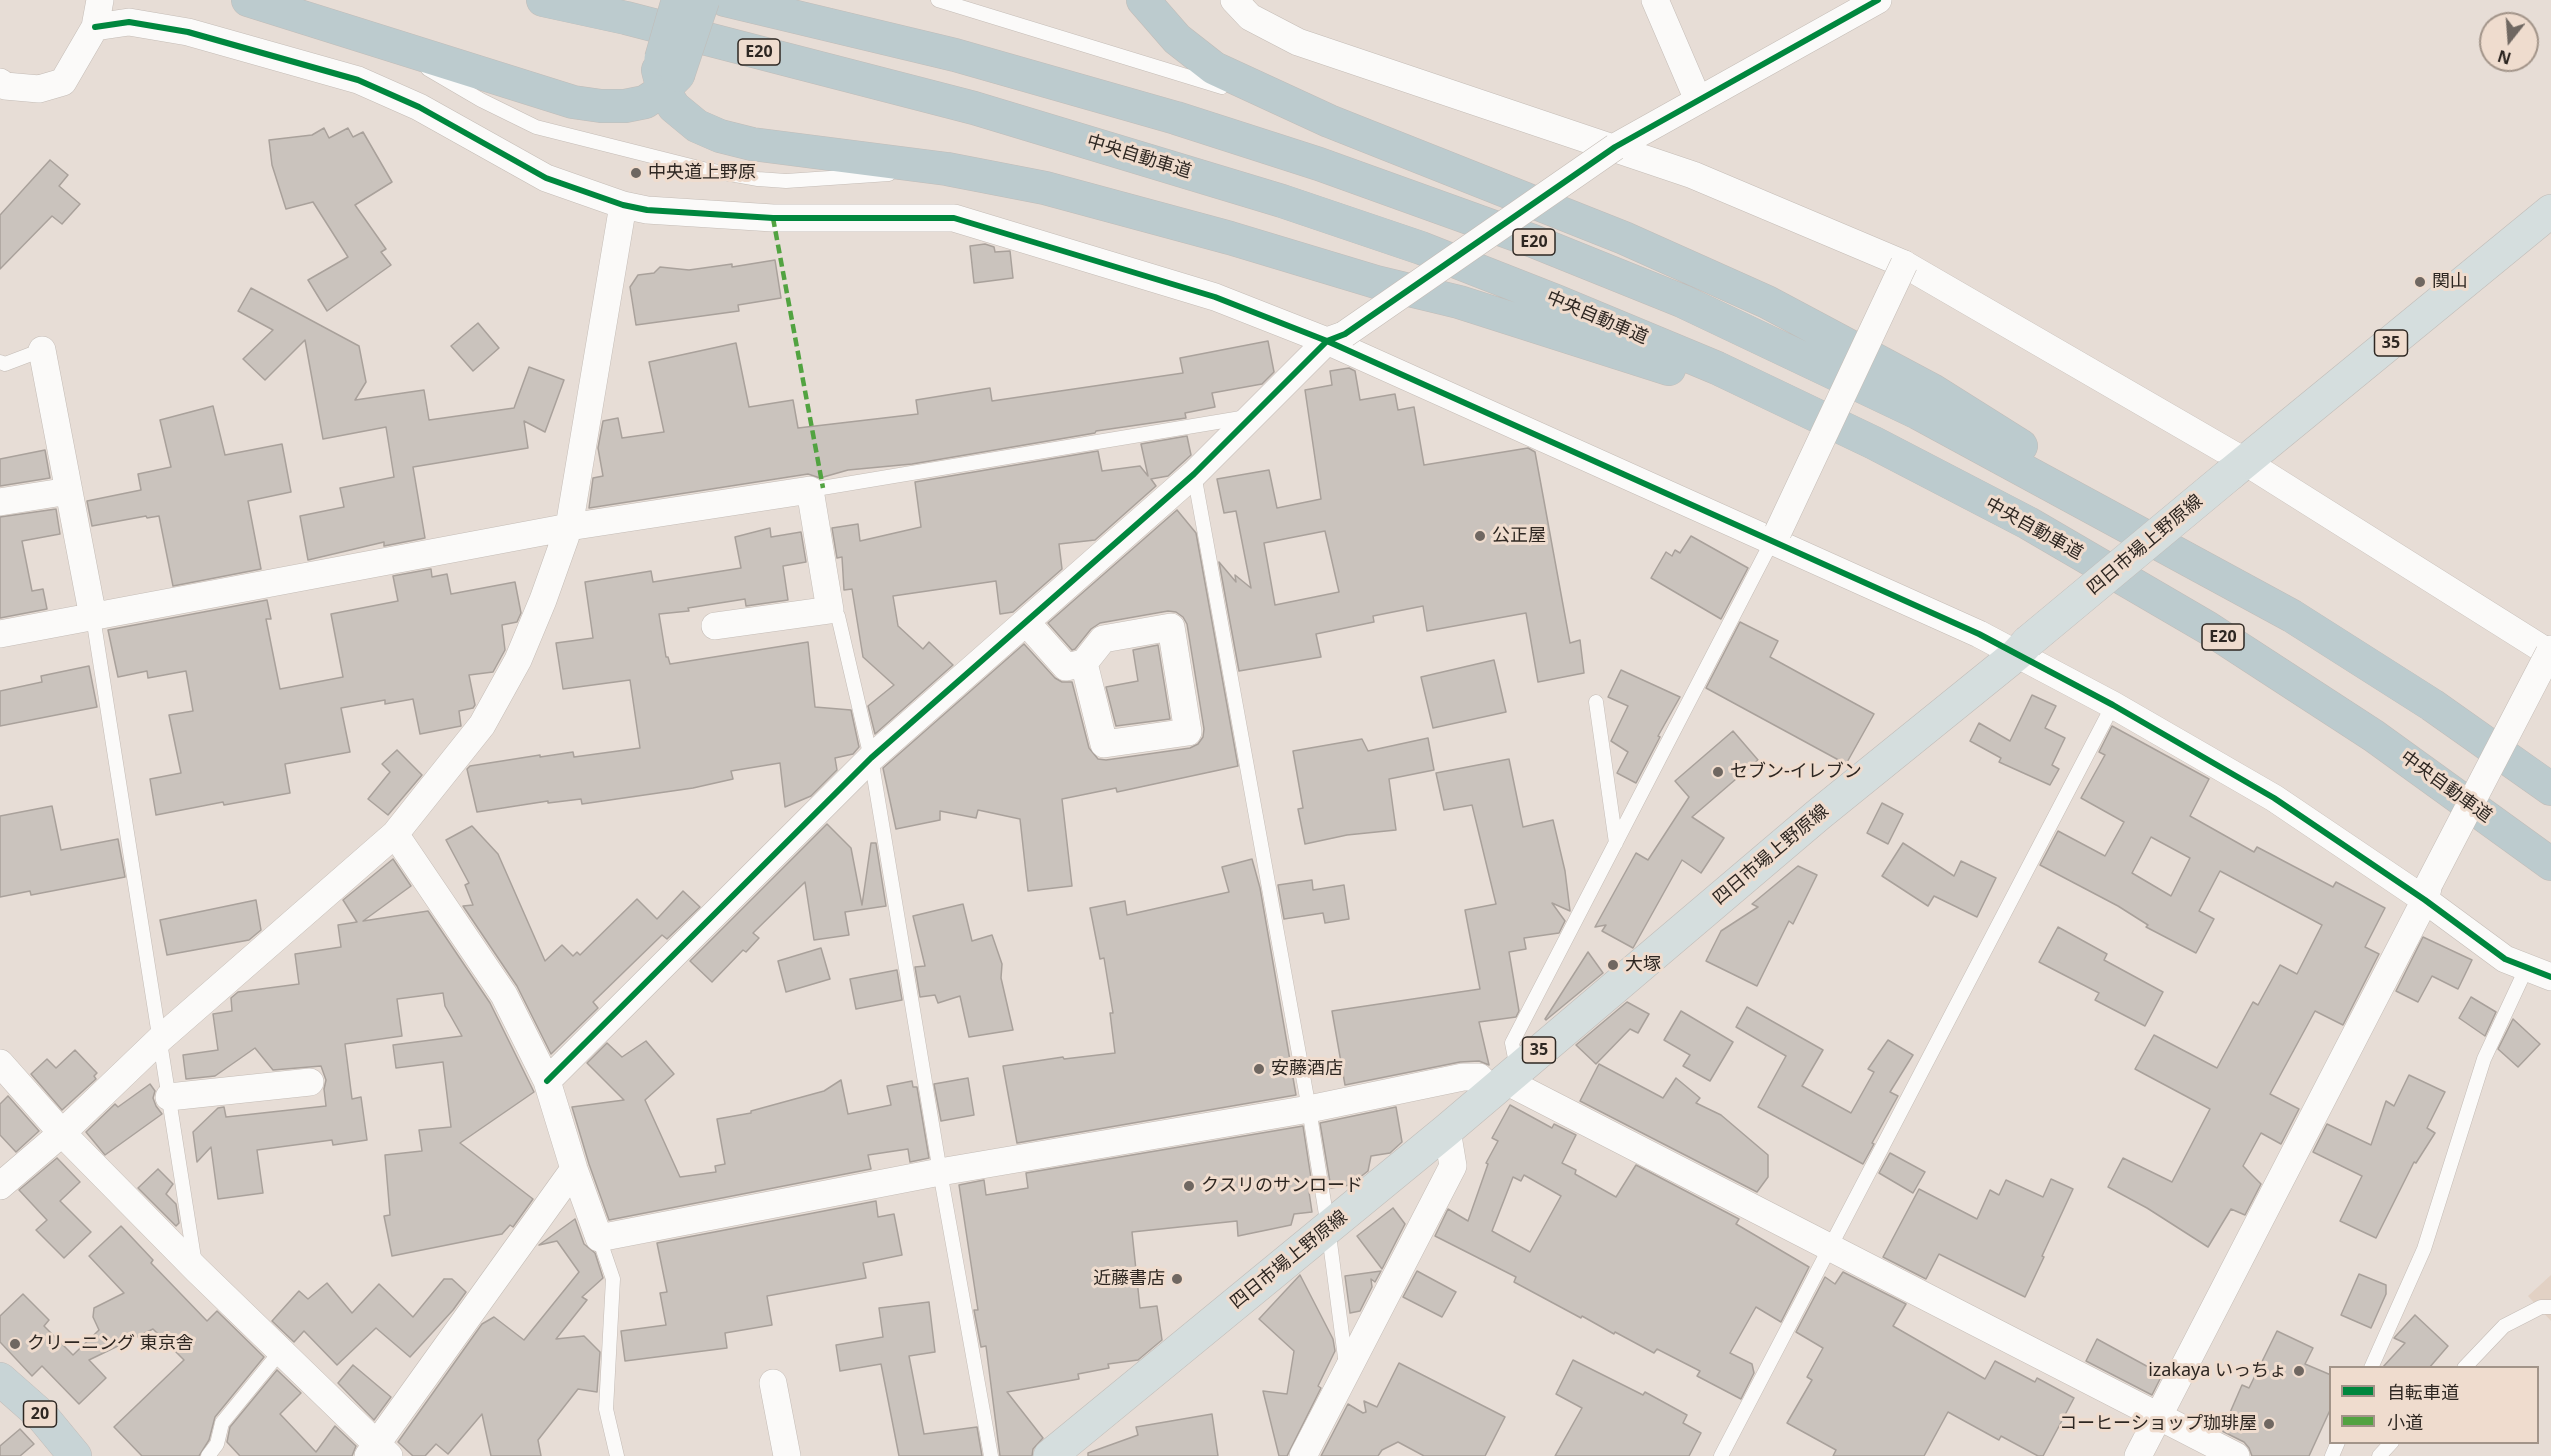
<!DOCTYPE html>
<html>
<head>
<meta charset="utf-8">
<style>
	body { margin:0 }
	#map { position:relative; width:2551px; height:1456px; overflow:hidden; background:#e7ddd6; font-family:"Noto Sans","Noto Sans JP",sans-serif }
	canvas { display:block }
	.legend { position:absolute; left:2329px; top:1366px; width:210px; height:78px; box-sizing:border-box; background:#efdcce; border:2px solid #a29489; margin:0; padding:8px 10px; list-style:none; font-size:18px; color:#2e2722 }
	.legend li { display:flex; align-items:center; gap:12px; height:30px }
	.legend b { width:30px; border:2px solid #a29489 }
	.north { position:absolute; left:2479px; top:12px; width:60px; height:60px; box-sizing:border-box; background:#efdcce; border:2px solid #a29489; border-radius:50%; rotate:197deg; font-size:16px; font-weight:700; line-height:24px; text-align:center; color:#2e2722 }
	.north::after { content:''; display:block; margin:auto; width:21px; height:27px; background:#6f6761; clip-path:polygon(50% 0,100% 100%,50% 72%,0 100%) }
</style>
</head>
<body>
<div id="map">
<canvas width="2551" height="1456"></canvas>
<ul class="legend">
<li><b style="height:8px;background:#00873e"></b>自転車道</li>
<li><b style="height:8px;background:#52a341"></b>小道</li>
</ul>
<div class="north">N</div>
</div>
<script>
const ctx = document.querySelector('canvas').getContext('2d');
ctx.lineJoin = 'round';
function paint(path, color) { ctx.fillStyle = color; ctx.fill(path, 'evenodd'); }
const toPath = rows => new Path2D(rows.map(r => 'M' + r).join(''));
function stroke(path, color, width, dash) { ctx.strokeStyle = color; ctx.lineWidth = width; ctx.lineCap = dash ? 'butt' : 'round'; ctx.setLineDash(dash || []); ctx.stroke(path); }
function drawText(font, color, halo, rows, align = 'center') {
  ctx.font = font + ' "Noto Sans","Noto Sans JP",sans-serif'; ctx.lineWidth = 6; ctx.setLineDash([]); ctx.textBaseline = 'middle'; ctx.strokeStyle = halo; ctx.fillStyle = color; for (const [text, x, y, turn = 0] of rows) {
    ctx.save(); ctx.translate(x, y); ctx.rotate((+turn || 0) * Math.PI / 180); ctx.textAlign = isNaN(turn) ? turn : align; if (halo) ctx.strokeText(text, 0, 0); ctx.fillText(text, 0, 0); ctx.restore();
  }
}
paint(toPath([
	[2551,1275,2551,1321,2528,1296]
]), '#e2d1c4');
const building = toPath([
	[324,128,329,138,348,128,353,137,363,132,392,182,355,205,386,249,381,252,391,265,327,311,308,280,348,257,313,202,286,209,272,165,269,140,312,135,324,128],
	[50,160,68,175,59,186,80,204,62,224,52,216,0,269,0,215,50,160],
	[985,244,994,247,995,252,1010,251,1013,278,974,283,970,246,985,244],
	[775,260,781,298,738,305,739,311,636,325,630,287,638,275,654,273,660,267,689,270,732,264,732,267,775,260],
	[251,288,359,346,366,382,355,400,424,390,429,420,514,408,529,367,564,380,545,432,524,421,528,448,413,467,425,538,384,546,384,542,308,560,300,516,344,507,340,488,394,477,386,427,323,439,305,340,265,380,243,359,273,330,238,311,251,288],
	[478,323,499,348,473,371,451,346,478,323],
	[1268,341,1274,372,1262,384,1212,393,1215,407,1185,413,1186,418,1096,431,1095,433,912,464,848,470,820,478,808,474,589,508,593,478,603,476,598,448,603,421,618,418,622,438,664,432,649,362,736,343,749,407,793,400,798,428,918,414,916,400,990,388,992,401,1183,373,1180,358,1268,341],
	[1349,368,1355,371,1360,400,1395,394,1398,410,1414,407,1424,465,1528,448,1535,452,1570,643,1580,640,1584,673,1538,682,1526,613,1427,631,1423,606,1373,616,1374,622,1316,634,1321,657,1239,671,1219,562,1236,582,1235,575,1251,588,1236,511,1224,513,1217,479,1269,470,1277,508,1321,499,1305,390,1332,385,1330,371,1349,368],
	[1325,531,1339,592,1275,605,1264,543,1325,531],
	[213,406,225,455,282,444,291,492,248,501,261,569,173,586,159,516,147,518,146,516,92,526,87,501,141,490,138,474,171,467,160,420,213,406],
	[1187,436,1191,455,1168,476,1151,479,1156,486,1095,540,1059,544,1062,569,1013,612,1000,614,996,581,893,596,898,626,923,649,929,642,953,665,875,734,868,706,894,685,863,657,852,589,844,590,842,557,837,558,832,528,858,524,860,541,921,527,915,482,1098,451,1102,471,1140,466,1148,476,1141,444,1187,436],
	[45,450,50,478,0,486,0,459,45,450],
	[56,509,60,534,22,541,32,591,43,589,47,609,0,618,0,517,56,509],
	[1177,510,1196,533,1238,766,1117,792,1116,788,1062,799,1072,886,1028,891,1020,819,978,810,976,818,940,811,940,820,896,829,883,768,1024,644,1055,678,1062,682,1072,682,1089,748,1098,759,1106,760,1190,748,1198,744,1203,737,1204,729,1187,624,1183,617,1176,612,1168,611,1100,623,1091,629,1075,649,1072,650,1048,623,1177,510],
	[770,528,771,537,801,532,806,562,783,566,788,600,746,606,745,599,688,608,689,611,659,614,666,657,668,657,670,664,808,642,815,707,851,710,859,747,853,754,835,758,837,770,811,796,785,807,780,763,731,771,733,779,693,788,582,804,581,799,548,803,548,801,477,812,467,769,470,766,540,755,540,757,573,752,574,757,640,748,630,680,563,689,556,643,593,638,585,582,651,571,653,582,741,568,735,537,770,528],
	[1691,536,1748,568,1721,619,1651,578,1666,552,1672,556,1675,550,1680,553,1691,536],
	[431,569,432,577,447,574,451,594,515,582,521,613,517,622,502,625,505,650,493,672,469,675,475,705,473,708,459,711,461,726,420,734,413,699,385,704,385,700,341,708,350,752,285,764,290,793,224,805,223,802,156,815,150,779,181,773,169,715,193,711,186,671,148,678,147,671,118,677,108,630,267,600,271,619,266,619,280,689,343,677,331,614,398,601,393,576,431,569],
	[1740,622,1778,641,1770,657,1874,714,1846,764,1706,688,1740,622],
	[1158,645,1170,719,1116,726,1106,687,1138,681,1133,650,1158,645],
	[1494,660,1506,712,1433,728,1421,677,1494,660],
	[89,666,97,707,0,726,0,691,42,682,41,676,89,666],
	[1621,670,1680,697,1658,736,1660,737,1636,783,1617,773,1628,752,1611,741,1628,706,1608,697,1621,670],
	[2032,695,2056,706,2045,728,2065,738,2052,765,2059,769,2050,785,1999,762,2001,758,1970,741,1979,723,2010,741,2032,695],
	[2112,726,2209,779,2190,816,2254,852,2257,847,2333,887,2336,882,2385,908,2365,947,2379,954,2343,1025,2315,1011,2270,1094,2299,1109,2281,1144,2261,1133,2243,1166,2261,1184,2245,1215,2231,1209,2208,1247,2147,1208,2108,1187,2123,1158,2172,1182,2210,1109,2135,1069,2154,1035,2217,1068,2253,1002,2258,1005,2280,965,2297,974,2322,925,2220,871,2199,911,2214,919,2196,953,2146,927,2148,925,2118,906,2040,865,2058,831,2105,856,2124,822,2081,798,2105,755,2099,752,2112,726],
	[2151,837,2190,858,2171,896,2132,873,2151,837],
	[1733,731,1758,760,1692,817,1724,838,1701,873,1682,860,1633,948,1602,931,1606,925,1595,927,1636,853,1648,860,1689,797,1675,781,1733,731],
	[1428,738,1434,770,1389,779,1396,830,1347,835,1305,844,1298,809,1303,808,1293,751,1362,739,1368,751,1428,738],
	[397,750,422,775,388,815,368,799,390,772,382,764,397,750],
	[1509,759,1523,827,1553,820,1565,871,1570,911,1552,903,1565,921,1559,933,1524,938,1526,949,1509,952,1519,1011,1516,1017,1479,1022,1489,1065,1479,1061,1460,1062,1345,1085,1332,1011,1480,989,1465,910,1496,904,1472,805,1444,810,1436,773,1509,759],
	[1882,803,1903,814,1888,844,1867,833,1882,803],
	[52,806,61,850,118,839,125,877,31,895,30,891,0,897,0,816,52,806],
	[827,824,851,848,862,905,871,843,876,843,886,906,845,912,849,935,814,940,805,882,753,933,759,938,746,952,743,950,712,982,690,961,827,824],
	[472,826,498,854,545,961,562,945,573,956,577,952,580,955,637,899,657,919,683,891,700,907,667,939,662,935,593,1002,598,1008,551,1054,517,986,463,906,473,905,465,885,469,883,446,840,472,826],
	[1903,843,1954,876,1961,861,1996,878,1977,917,1934,896,1928,906,1882,876,1903,843],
	[393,859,411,886,363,921,428,911,490,1003,534,1092,460,1143,533,1199,513,1227,510,1225,502,1234,392,1256,384,1216,390,1215,385,1155,422,1151,419,1130,451,1127,443,1062,396,1068,393,1045,462,1036,445,1006,443,993,397,999,402,1036,345,1044,352,1099,361,1097,367,1140,333,1145,332,1140,257,1150,263,1193,218,1199,211,1147,197,1162,193,1132,218,1108,224,1107,226,1117,326,1106,324,1089,326,1080,321,1066,273,1070,255,1048,215,1076,186,1079,183,1055,218,1050,213,1014,232,1011,231,998,238,992,299,984,295,954,341,947,338,925,357,922,343,900,393,859],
	[1252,859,1260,888,1296,1095,1017,1143,1003,1066,1063,1057,1064,1059,1115,1053,1110,1013,1113,1013,1104,958,1100,959,1090,908,1125,901,1127,915,1229,892,1222,867,1252,859],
	[1798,866,1817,875,1793,924,1789,921,1757,986,1706,961,1721,931,1758,907,1752,904,1798,866],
	[1312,880,1313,890,1344,885,1349,919,1325,923,1323,913,1284,919,1278,885,1312,880],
	[256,900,261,930,249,940,167,955,160,920,256,900],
	[963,904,972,941,992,935,1002,964,1001,978,1013,1030,969,1037,960,996,938,1003,935,995,920,997,915,967,925,966,913,916,963,904],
	[2058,927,2107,954,2104,960,2163,992,2145,1026,2095,1000,2099,993,2039,962,2058,927],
	[2423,937,2472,960,2458,989,2432,976,2418,1002,2396,991,2423,937],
	[821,948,830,979,786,992,778,961,821,948],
	[1588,952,1603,973,1546,1020,1545,1019,1588,952],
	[897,970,902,1000,856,1009,850,979,897,970],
	[2471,997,2496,1012,2485,1036,2459,1018,2471,997],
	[1627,1002,1649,1014,1638,1033,1630,1029,1596,1064,1576,1045,1627,1002],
	[1747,1007,1823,1050,1802,1086,1851,1113,1874,1072,1868,1069,1888,1040,1913,1055,1890,1092,1898,1096,1872,1143,1874,1144,1863,1164,1758,1107,1786,1056,1736,1027,1747,1007],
	[1681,1011,1733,1042,1710,1081,1683,1066,1690,1055,1664,1040,1681,1011],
	[2513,1019,2540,1044,2518,1067,2498,1049,2513,1019],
	[646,1041,674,1074,645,1100,680,1177,716,1172,715,1166,725,1164,717,1119,751,1113,751,1111,824,1091,841,1080,848,1114,891,1105,887,1086,912,1081,913,1087,917,1087,929,1158,910,1162,908,1149,868,1155,871,1169,609,1220,589,1164,572,1107,624,1100,587,1063,607,1043,622,1057,646,1041],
	[75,1050,97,1073,94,1076,96,1079,62,1110,31,1074,47,1059,56,1068,75,1050],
	[1599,1064,1663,1098,1676,1078,1700,1098,1696,1103,1721,1115,1768,1155,1768,1177,1757,1192,1580,1101,1599,1064],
	[2409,1075,2445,1092,2427,1128,2435,1133,2416,1163,2414,1162,2376,1238,2340,1221,2362,1176,2313,1152,2327,1124,2371,1145,2386,1101,2394,1106,2409,1075],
	[968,1078,974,1115,941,1121,934,1084,968,1078],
	[150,1084,155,1091,153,1098,156,1106,162,1114,105,1155,86,1132,115,1104,118,1107,150,1084],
	[8,1096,39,1131,16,1152,0,1135,0,1104,8,1096],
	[1510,1105,1552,1128,1554,1124,1576,1135,1562,1163,1576,1170,1575,1174,1616,1197,1636,1165,1739,1219,1736,1224,1809,1267,1781,1322,1756,1307,1730,1353,1752,1364,1754,1373,1741,1399,1697,1376,1700,1371,1657,1349,1654,1353,1615,1332,1614,1334,1582,1316,1581,1318,1514,1282,1516,1277,1435,1236,1448,1209,1468,1221,1488,1164,1486,1163,1498,1141,1492,1138,1510,1105],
	[1524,1175,1561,1196,1530,1252,1492,1231,1513,1177,1521,1181,1524,1175],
	[1396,1107,1402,1142,1390,1153,1371,1156,1368,1171,1350,1185,1331,1188,1320,1123,1396,1107],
	[1303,1126,1313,1191,1309,1192,1312,1212,1294,1214,1291,1225,1238,1236,1237,1221,1132,1232,1140,1308,1157,1306,1162,1340,1138,1360,1108,1364,1109,1368,1078,1374,1079,1379,1007,1392,1043,1438,1033,1449,1032,1456,1000,1456,986,1346,981,1347,974,1310,978,1310,959,1185,984,1180,986,1195,1028,1188,1026,1173,1303,1126],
	[1890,1153,1925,1172,1913,1193,1879,1173,1890,1153],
	[57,1158,80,1182,60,1201,91,1232,64,1258,36,1230,47,1220,19,1190,57,1158],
	[158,1169,173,1184,166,1194,176,1204,179,1223,176,1226,138,1188,158,1169],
	[2051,1179,2073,1189,2042,1256,2044,1257,2025,1297,1939,1254,1926,1279,1883,1257,1919,1189,1977,1219,1990,1190,1999,1195,2006,1180,2043,1197,2051,1179],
	[876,1201,878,1217,894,1214,902,1255,863,1263,866,1278,767,1296,772,1325,725,1333,727,1348,625,1361,621,1331,666,1325,660,1293,667,1292,657,1243,876,1201],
	[1393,1208,1405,1224,1382,1269,1357,1236,1393,1208],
	[575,1219,584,1244,595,1253,603,1278,582,1297,587,1300,556,1339,584,1336,600,1352,597,1392,578,1389,538,1440,541,1456,491,1456,482,1414,448,1454,436,1444,425,1456,413,1456,398,1442,482,1324,494,1317,524,1340,579,1272,557,1241,539,1245,575,1219],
	[121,1226,153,1260,151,1263,207,1321,217,1311,264,1357,215,1417,209,1440,199,1456,142,1456,114,1427,184,1360,153,1329,89,1360,106,1378,79,1404,42,1366,32,1376,0,1342,0,1316,23,1294,49,1320,44,1326,73,1355,99,1330,93,1317,94,1308,124,1293,89,1256,121,1226],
	[1381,1271,1375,1282,1371,1279,1372,1287,1360,1311,1350,1313,1345,1276,1381,1271],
	[1417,1271,1456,1292,1442,1317,1403,1297,1417,1271],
	[1843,1272,1906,1304,1893,1326,1985,1379,1995,1361,2035,1382,2037,1378,2074,1398,2043,1456,2038,1456,2001,1436,1999,1440,1948,1412,1924,1456,1833,1456,1836,1450,1787,1423,1812,1380,1807,1377,1823,1348,1796,1332,1825,1277,1835,1284,1843,1272],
	[2359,1274,2386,1285,2386,1294,2371,1328,2341,1315,2359,1274],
	[1300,1275,1333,1339,1335,1351,1318,1386,1321,1388,1287,1456,1279,1456,1263,1391,1287,1394,1294,1351,1259,1319,1300,1275],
	[444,1279,452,1279,466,1292,453,1310,410,1357,376,1328,337,1365,304,1331,294,1342,272,1321,299,1291,308,1299,327,1283,352,1313,379,1284,413,1317,444,1279],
	[929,1302,935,1352,909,1356,924,1434,977,1427,982,1456,899,1456,881,1364,840,1371,836,1345,883,1337,879,1308,929,1302],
	[2415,1315,2448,1346,2429,1368,2382,1368,2405,1343,2394,1338,2415,1315],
	[2277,1331,2313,1348,2305,1364,2331,1375,2331,1408,2309,1456,2252,1456,2249,1448,2244,1442,2222,1431,2242,1385,2249,1388,2277,1331],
	[2097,1339,2152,1369,2155,1365,2164,1371,2152,1395,2086,1361,2097,1339],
	[1573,1360,1643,1395,1645,1392,1687,1415,1683,1423,1701,1433,1689,1456,1555,1456,1582,1408,1556,1394,1573,1360],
	[1399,1363,1505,1417,1485,1456,1424,1456,1398,1442,1382,1450,1378,1456,1321,1456,1348,1404,1363,1413,1366,1412,1364,1401,1377,1407,1399,1363],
	[353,1365,391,1397,374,1420,338,1383,353,1365],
	[277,1370,301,1393,280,1414,316,1452,335,1426,356,1446,352,1456,240,1456,227,1442,230,1427,277,1370],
	[1212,1414,1218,1456,1088,1456,1088,1453,1138,1435,1136,1427,1212,1414],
	[20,1429,34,1444,20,1456,0,1456,0,1446,20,1429]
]);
paint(building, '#cac3bd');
stroke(building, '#a9a19b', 1.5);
const service = toPath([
	[938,0,1222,87],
	[428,69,481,100,536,127,707,170,758,179,786,181,889,174],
	[0,362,5,364,42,350],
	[1194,474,1309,1109,1328,1227,1346,1365],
	[810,490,1247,417],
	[830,610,838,616,871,758,940,1172,991,1456],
	[93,617,195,1264],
	[1596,702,1616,843],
	[1517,1068,1512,1043,1771,543],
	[599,1238,613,1279,606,1409,617,1456],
	[2371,1368,2424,1249,2484,1059,2526,969],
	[2464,1368,2504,1326,2541,1307,2551,1307],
	[208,1456,217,1444,222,1423,280,1352],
	[1721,1456,2113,705],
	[2332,1456,2338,1442],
	[2379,1456,2392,1442]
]);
const minor = toPath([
	[1234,0,1250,17,1298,42,1693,175,1904,264,2244,461,2549,653,2551,649],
	[1655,0,1698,100],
	[95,27,129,22,188,32,358,80,419,107,546,178,623,205,647,210,773,218,954,218,1215,297,1327,341,1979,634,2113,705,2274,798,2425,900,2505,959,2551,977],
	[0,82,5,86,39,89,63,82,95,27,100,0],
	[1615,147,1878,0],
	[42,350,93,617],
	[0,502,69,491],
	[1026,622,1066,667,1084,663,1103,639,1171,627,1188,732,1104,744,1084,663],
	[0,634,569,527,810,490,830,610,715,626],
	[395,834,504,995,547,1081,574,1169,599,1238,940,1172,1309,1109,1463,1077,1479,1077,1492,1091],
	[0,1063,62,1133,196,1269,389,1456],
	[1504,1080,2236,1456],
	[547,1081,871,758,1194,474,1327,341,1341,336],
	[169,1097,310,1082],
	[0,1186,62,1133,160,1039,395,834,482,725,518,660,543,600,569,527,623,205],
	[773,1383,787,1456],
	[368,1456,574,1169],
	[1303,1456,1453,1166,1447,1130],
	[2138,1456,2425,900,2429,884]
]);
const primary = toPath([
	[2230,474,2551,211],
	[1050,1456,1447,1130,1818,815,2017,654,2028,642]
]);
const trunk = toPath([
	[0,1379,42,1416,75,1456]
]);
const motorway = toPath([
	[248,0,573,102,601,106,625,106,645,102,663,90,678,75],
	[543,0,626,18,974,108,1282,201,1421,248,1556,301,1717,368,1874,443,2028,523,2208,628,2374,736,2551,864],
	[725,0,955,55,1176,118,1319,164,1533,241,1682,301,1918,413,2292,616,2432,705,2551,789],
	[1143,0,1177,39,1214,68,1329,121,1624,238,1767,302,1932,390,2021,446],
	[658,70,663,90,674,107,697,126,720,136,752,144,947,169,1045,188,1230,238,1376,282,1459,302,1669,369]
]);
stroke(service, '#c4bcb6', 15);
stroke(minor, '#c4bcb6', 28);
stroke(primary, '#c1bcb8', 34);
stroke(trunk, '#c1bcb8', 34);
stroke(motorway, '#c1bcb8', 34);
stroke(service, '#fbfaf9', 14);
stroke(minor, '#fbfaf9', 27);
stroke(primary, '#d5dede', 33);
stroke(trunk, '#c8d4d6', 33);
stroke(motorway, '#bccbce', 33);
const minorBridge = toPath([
	[1345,334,1615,147],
	[1778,532,1904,264],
	[2429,884,2549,653]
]);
const primaryBridge = toPath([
	[2028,642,2230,474]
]);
const motorwayBridge = toPath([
	[661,59,678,0],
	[678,75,703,0]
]);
stroke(minorBridge, '#c4bcb6', 28, []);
stroke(primaryBridge, '#c1bcb8', 34, []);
stroke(motorwayBridge, '#c1bcb8', 34, []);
stroke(minorBridge, '#fbfaf9', 27);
stroke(primaryBridge, '#d5dede', 33);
stroke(motorwayBridge, '#bccbce', 33);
stroke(toPath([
	[773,218,823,488]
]), '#52a341', 4.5, [9, 4.5]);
stroke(toPath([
	[95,27,129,22,188,32,358,80,419,107,546,178,623,205,647,210,773,218,954,218,1215,297,1327,341,1979,634,2113,705,2274,798,2425,900,2505,959,2551,977],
	[547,1081,871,758,1194,474,1327,341,1345,334,1615,147,1878,0]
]), '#00873e', 6);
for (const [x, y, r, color] of [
	[636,173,6,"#6f6761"],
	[2420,282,6,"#6f6761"],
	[1480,536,6,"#6f6761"],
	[1718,772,6,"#6f6761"],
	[1613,965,6,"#6f6761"],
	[1259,1069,6,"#6f6761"],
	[1189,1186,6,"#6f6761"],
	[1177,1279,6,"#6f6761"],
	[15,1344,6,"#6f6761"],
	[2299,1371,6,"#6f6761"],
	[2269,1424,6,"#6f6761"]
]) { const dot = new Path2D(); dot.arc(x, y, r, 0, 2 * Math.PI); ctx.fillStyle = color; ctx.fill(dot); stroke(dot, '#efdcce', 2); }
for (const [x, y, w] of [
	[759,52,42],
	[1534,242,42],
	[2391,343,33],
	[2223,637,42],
	[1539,1050,33],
	[40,1414,33]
]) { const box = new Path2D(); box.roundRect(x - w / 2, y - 13, w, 26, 4.5); ctx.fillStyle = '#efdcce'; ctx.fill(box); stroke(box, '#2e2722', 1.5); }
drawText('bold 16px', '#2e2722', null, [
	["E20",759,52],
	["E20",1534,242],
	["35",2391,343],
	["E20",2223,637],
	["35",1539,1050],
	["20",40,1414]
]);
drawText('18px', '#2e2722', '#efdcce', [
	["中央自動車道",1139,157,17],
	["中央自動車道",1597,318,23],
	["中央自動車道",2034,529,29],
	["四日市場上野原線",2145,545,-40],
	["中央自動車道",2446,787,36],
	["四日市場上野原線",1771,855,-40],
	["四日市場上野原線",1289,1260,-39]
]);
drawText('18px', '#2e2722', '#efdcce', [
	["中央道上野原",648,173],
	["関山",2432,282],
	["公正屋",1492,536],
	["セブン-イレブン",1730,772],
	["大塚",1625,965],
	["安藤酒店",1271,1069],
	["クスリのサンロード",1201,1186],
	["近藤書店",1165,1279,"right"],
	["クリーニング 東京舎",27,1344],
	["izakaya いっちょ",2287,1371,"right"],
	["コーヒーショップ珈琲屋",2257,1424,"right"]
], 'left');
</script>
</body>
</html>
